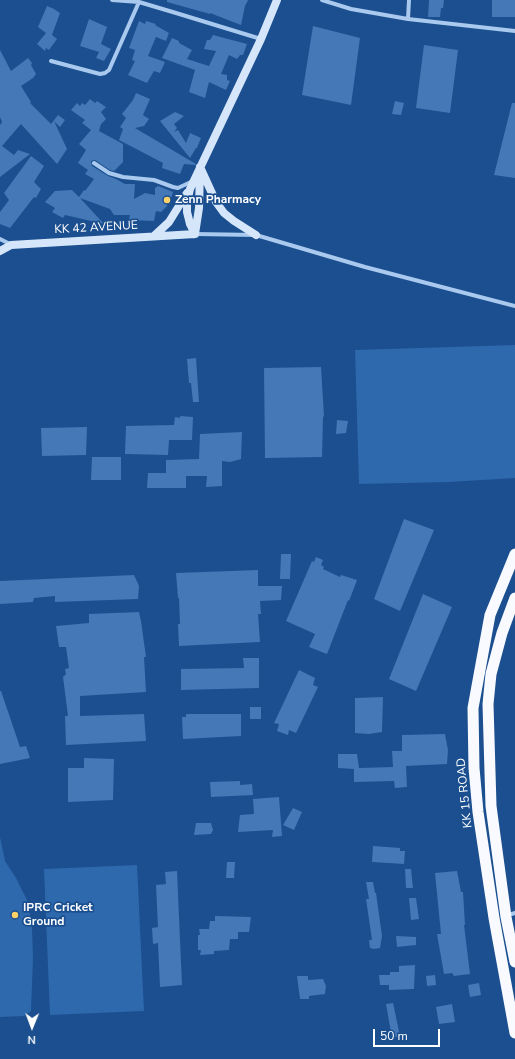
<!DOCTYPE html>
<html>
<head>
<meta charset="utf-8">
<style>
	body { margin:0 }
	#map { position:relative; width:515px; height:1059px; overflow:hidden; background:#1b4f8f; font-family:"Nunito Sans",sans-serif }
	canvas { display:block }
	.north { position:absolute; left:12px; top:1007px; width:40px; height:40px; -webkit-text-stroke:3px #1b4f8f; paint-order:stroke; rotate:181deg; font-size:11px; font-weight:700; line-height:16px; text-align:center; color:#fff }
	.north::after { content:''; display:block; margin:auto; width:14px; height:18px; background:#fff; clip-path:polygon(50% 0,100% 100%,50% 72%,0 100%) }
	.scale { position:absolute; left:373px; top:1029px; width:67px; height:18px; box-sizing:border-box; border:2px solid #fff; border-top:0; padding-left:5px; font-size:12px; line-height:14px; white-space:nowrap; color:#fff; -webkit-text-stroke:3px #1b4f8f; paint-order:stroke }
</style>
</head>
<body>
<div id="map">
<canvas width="515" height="1059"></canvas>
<div class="north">N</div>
<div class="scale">50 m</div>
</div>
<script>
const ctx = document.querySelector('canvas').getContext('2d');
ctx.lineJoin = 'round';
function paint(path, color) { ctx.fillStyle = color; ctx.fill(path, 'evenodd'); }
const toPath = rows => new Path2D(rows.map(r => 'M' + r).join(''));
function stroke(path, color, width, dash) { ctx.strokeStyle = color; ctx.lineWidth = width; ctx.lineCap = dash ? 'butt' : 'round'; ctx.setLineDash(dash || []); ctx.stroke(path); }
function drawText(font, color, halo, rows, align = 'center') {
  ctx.font = font + ' "Nunito Sans",sans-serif'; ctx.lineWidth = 3.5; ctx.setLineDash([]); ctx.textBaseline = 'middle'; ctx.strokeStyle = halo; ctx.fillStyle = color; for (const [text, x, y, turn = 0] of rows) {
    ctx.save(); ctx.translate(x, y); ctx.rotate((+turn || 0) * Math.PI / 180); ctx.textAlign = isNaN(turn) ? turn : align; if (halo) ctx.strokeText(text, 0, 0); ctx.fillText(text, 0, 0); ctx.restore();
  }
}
paint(toPath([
	[515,345,515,478,448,482,359,484,355,350],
	[0,837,5,861,16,878,28,902,32,928,33,958,31,1011,24,1016,0,1017],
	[137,865,144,1011,50,1015,44,869]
]), '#2e69ad');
paint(toPath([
	[167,0,248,0,245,6,241,25,210,13,210,14,167,2],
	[429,0,444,0,443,8,441,8,440,17,428,17],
	[492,0,515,0,515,17,492,17],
	[47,6,54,9,60,13,52,35,57,39,49,50,46,48,45,51,37,44,46,33,38,27],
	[89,19,107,27,101,44,111,49,104,61,96,58,99,52,80,46],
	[139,21,145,24,146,21,156,24,155,25,169,33,166,41,156,37,148,56,165,62,160,73,154,71,147,83,128,75,135,61,132,60,135,50,129,48],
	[313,26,360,38,351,105,302,95],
	[213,35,247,44,243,55,240,55,237,59,229,55,221,74,227,75,227,80,230,81,226,90,209,82,205,98,189,92,195,70,162,58,172,38,179,41,179,43,192,50,187,59,209,66,216,51,204,49,207,40,210,40],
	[424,45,458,50,450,113,416,108],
	[0,50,11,71,28,58,32,63,31,65,36,74,33,78,21,86,31,102,30,103,51,124,58,115,65,120,60,127,54,121,67,149,57,164,21,124,2,146,14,155,18,150,30,154,0,177,0,125,2,122,0,117],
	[136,93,150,99,143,115,149,119,144,126,135,128,196,164,195,165,184,164,180,174,162,168,163,163,119,140,123,129,120,127,126,118,122,114,133,100],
	[90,99,95,103,97,101,106,107,101,112,106,119,101,124,99,131,123,144,123,162,114,171,110,170,95,160,91,161,92,166,108,176,116,179,125,184,135,184,134,199,145,193,155,195,155,188,158,186,173,192,171,198,169,199,167,206,161,212,156,211,154,221,129,220,130,215,114,215,110,209,80,198,104,224,65,215,63,218,52,212,55,208,45,202,55,191,72,190,79,197,84,190,85,191,94,179,85,174,88,170,78,163,86,150,79,144,91,130,82,123,85,120,71,110,77,103,80,106,82,103,85,105],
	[395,101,404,103,401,115,392,114],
	[512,103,515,103,515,178,494,175],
	[175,112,184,116,174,124,177,128,174,132,178,130,186,143,190,133,201,138,197,148,196,148,190,158,160,121],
	[31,156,44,166,34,182,41,189,36,198,34,197,10,228,0,224,0,212,9,200,4,193],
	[196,358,199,402,193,402,191,383,189,383,187,359],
	[321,367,324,416,323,417,322,457,265,458,264,368],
	[180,416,193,417,192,440,169,440,168,455,125,454,126,426,174,425,175,417,180,418],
	[337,420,348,421,346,433,336,434],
	[87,427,86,455,42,456,41,428],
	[242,432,241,459,230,462,222,461,222,486,206,487,207,476,186,476,186,488,147,488,148,473,166,473,166,460,199,459,200,434],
	[92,457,121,457,121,480,91,480],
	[404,519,434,530,400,611,374,599],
	[281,554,291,554,290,579,280,579],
	[316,557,323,560,321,565,324,567,323,569,340,577,341,575,357,580,349,601,348,600,327,654,309,647,315,634,286,621,312,561,314,562],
	[258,570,258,586,282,586,281,600,260,601,261,614,258,614,260,642,179,646,178,624,180,624,179,598,178,598,176,573],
	[134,575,139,586,138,599,55,602,55,596,34,598,33,602,0,604,0,581],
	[423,594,452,607,416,691,389,679],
	[139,612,141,621,146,657,144,657,146,692,80,696,80,716,144,714,146,741,66,745,65,716,68,716,63,677,66,674,65,669,69,668,66,647,59,647,56,626,89,623,89,614],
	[243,658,259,658,259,688,181,690,181,669,244,668],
	[299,670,315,678,313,685,318,687,296,733,289,730,288,735,277,731,279,724,274,723],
	[0,691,1,691,20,747,26,746,30,758,0,764],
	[383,697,382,732,369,734,355,733,355,698],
	[250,707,261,707,261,719,250,719],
	[186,714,241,714,241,736,183,739,182,717,186,717],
	[445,734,448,750,447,764,406,766,407,787,395,788,394,781,354,782,354,769,338,768,338,754,357,754,359,768,393,767,392,751,402,751,402,735],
	[84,758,114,759,113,800,68,802,68,768,84,768],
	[240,781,240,785,252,784,253,795,211,797,210,782],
	[279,797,282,836,272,837,273,830,238,832,240,815,254,814,253,799],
	[293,808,302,812,294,830,283,825],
	[196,823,211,823,213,830,211,834,194,835],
	[373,846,400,848,400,851,405,851,404,864,372,862],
	[227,862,235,862,234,878,226,878],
	[405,869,411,869,413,888,406,888],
	[177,871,182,985,160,987,158,943,153,944,152,928,158,927,156,885,166,884,165,872],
	[457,871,461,892,463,892,465,925,464,925,470,974,454,976,452,973,444,974,437,934,441,934,435,873],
	[366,882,373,882,375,893,376,893,382,936,380,948,374,949,370,948,369,940,372,940,366,899,369,899],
	[409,898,416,898,419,919,411,920],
	[215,916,251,917,249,932,238,932,238,939,230,939,229,950,214,951,214,954,200,955,201,950,198,950,198,935,200,935,199,929,209,929,210,921,215,921],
	[396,936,416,937,416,945,397,947],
	[415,965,414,989,389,990,389,985,380,985,379,975,390,975,390,972,399,972,399,966],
	[435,975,436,985,427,986,426,976],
	[297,976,308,976,308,980,323,979,326,986,325,994,309,996,309,999,300,999],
	[479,983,481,995,470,997,468,985],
	[393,1003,400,1036,392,1038,386,1004],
	[452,1004,455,1022,439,1024,436,1007]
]), '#4478b7');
stroke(toPath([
	[112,0,139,2,176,13,261,39],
	[322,0,351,9,408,19,515,31],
	[408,19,409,0],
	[51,61,100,74,105,73,109,70,139,2],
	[94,163,109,173,123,177,154,180,173,187,178,188,193,181],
	[195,234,256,235,365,267,515,306],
	[0,239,10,244],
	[506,916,515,913]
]), '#a9c9ee', 4);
stroke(toPath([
	[200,167,216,202,224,213,234,221,256,235],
	[195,234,190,224,187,212,187,203,190,189,261,39,277,0],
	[195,234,199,208,200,171],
	[154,236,169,222,187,193],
	[0,251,11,245,195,234]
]), '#d6e6fa', 8);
stroke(toPath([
	[515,554,490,615,473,708,474,768,478,812,494,918,515,1033],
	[515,598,502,633,491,674,488,704,491,806,506,917,515,962]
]), '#f8faff', 11);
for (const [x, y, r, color] of [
	[167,200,4,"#ffd166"],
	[15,915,4,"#ffd166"]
]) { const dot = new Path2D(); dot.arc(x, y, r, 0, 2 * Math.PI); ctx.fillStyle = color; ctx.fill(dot); stroke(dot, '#1b4f8f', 1.5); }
drawText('bold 12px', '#fff', '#1b4f8f', [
	["Zenn Pharmacy",175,200],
	["IPRC Cricket",23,908],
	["Ground",23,922]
], 'left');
drawText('12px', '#fff', '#1b4f8f', [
	["KK 42 AVENUE",96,228,-3],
	["KK 15 ROAD",465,793,-96]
]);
</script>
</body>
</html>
